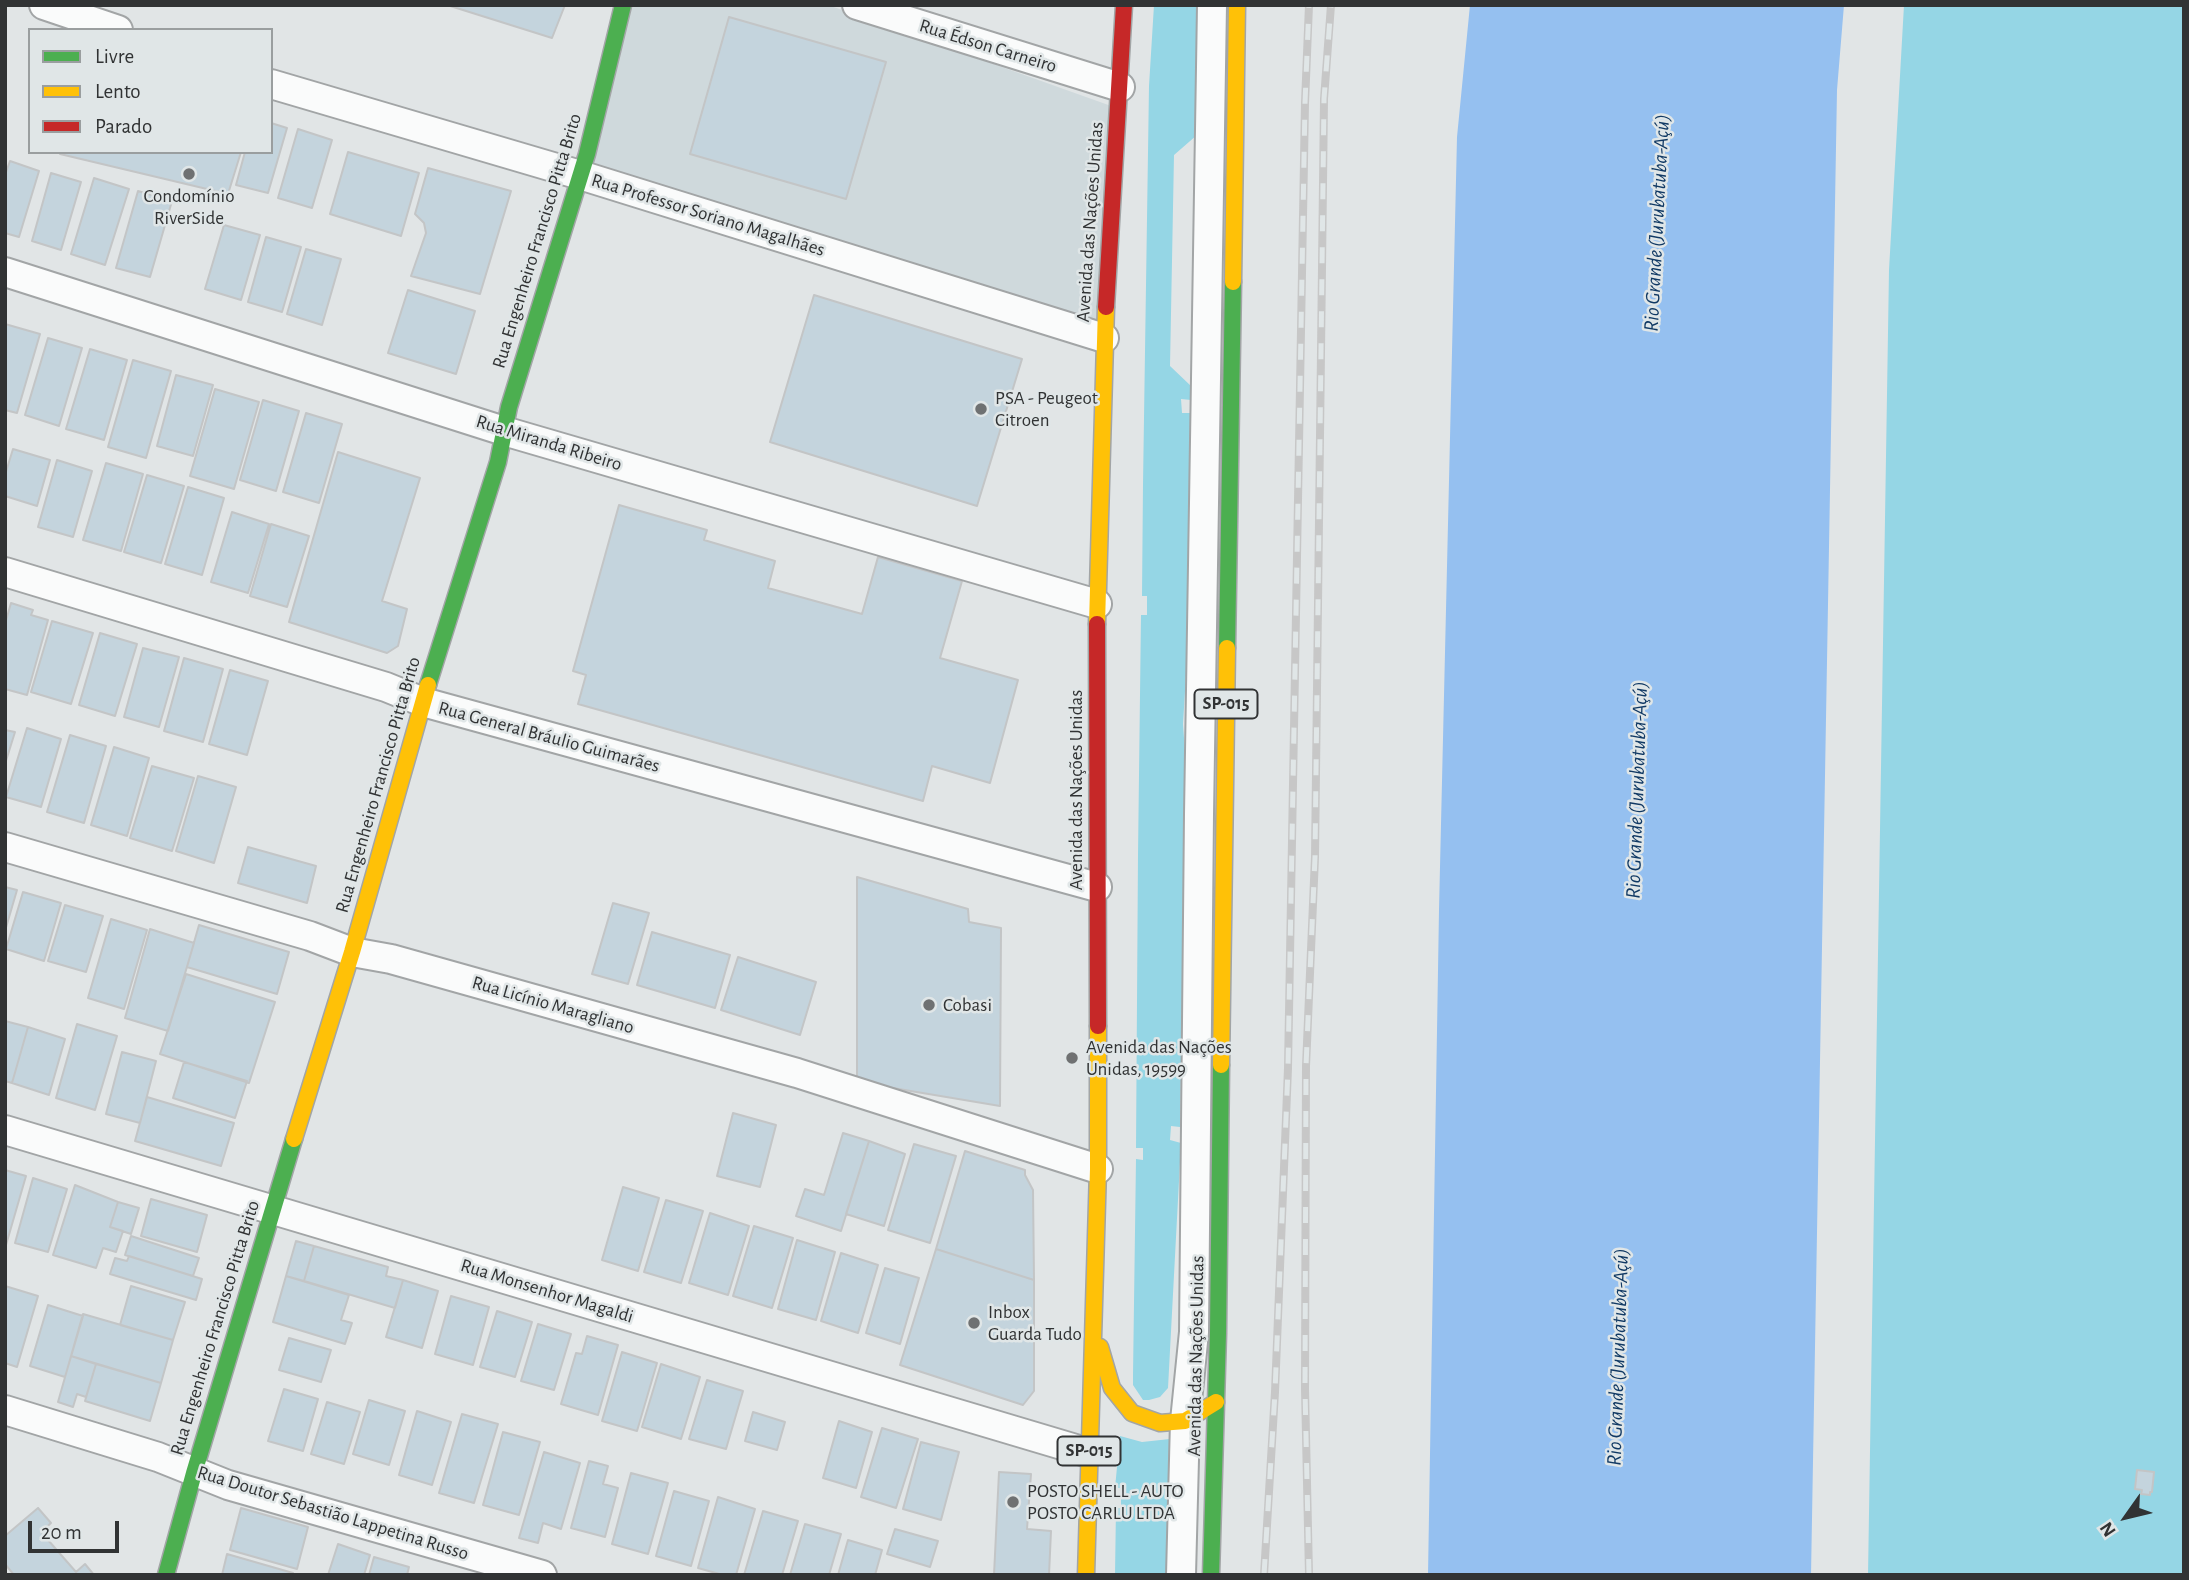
<!DOCTYPE html>
<html>
<head>
<meta charset="utf-8">
<style>
	body { margin:0 }
	#map { position:relative; width:2189px; height:1580px; overflow:hidden; background:#e1e5e6; font-family:"Alegreya Sans",sans-serif }
	canvas { display:block }
	.frame { position:absolute; inset:0; border:7px solid #313334; pointer-events:none }
	.legend { position:absolute; left:28px; top:28px; width:245px; height:126px; box-sizing:border-box; background:#e0e6e7; border:2px solid #9a9e9f; margin:0; padding:9px 12px; list-style:none; font-size:21px; color:#313334 }
	.legend li { display:flex; align-items:center; gap:14px; height:35px }
	.legend b { width:35px; border:2px solid #9a9e9f }
	.north { position:absolute; left:2091px; top:1482px; width:70px; height:70px; -webkit-text-stroke:5px #e0e6e7; paint-order:stroke; rotate:236deg; font-size:19px; font-weight:700; line-height:28px; text-align:center; color:#313334 }
	.north::after { content:''; display:block; margin:auto; width:24px; height:32px; background:#313334; clip-path:polygon(50% 0,100% 100%,50% 72%,0 100%) }
	.scale { position:absolute; left:28px; top:1521px; width:91px; height:32px; box-sizing:border-box; border:4px solid #313334; border-top:0; padding-left:9px; font-size:21px; line-height:24px; white-space:nowrap; color:#313334; -webkit-text-stroke:5px #e0e6e7; paint-order:stroke }
</style>
</head>
<body>
<div id="map">
<canvas width="2189" height="1580"></canvas>
<div class="frame"></div>
<ul class="legend">
<li><b style="height:9px;background:#4caf50"></b>Livre</li>
<li><b style="height:9px;background:#ffc107"></b>Lento</li>
<li><b style="height:9px;background:#c62828"></b>Parado</li>
</ul>
<div class="north">N</div>
<div class="scale">20 m</div>
</div>
<script>
const ctx = document.querySelector('canvas').getContext('2d');
ctx.lineJoin = 'round';
function paint(path, color) { ctx.fillStyle = color; ctx.fill(path, 'evenodd'); }
const toPath = rows => new Path2D(rows.map(r => 'M' + r).join(''));
function stroke(path, color, width, dash) { ctx.strokeStyle = color; ctx.lineWidth = width; ctx.lineCap = dash ? 'butt' : 'round'; ctx.setLineDash(dash || []); ctx.stroke(path); }
function drawText(font, color, halo, rows, align = 'center') {
  ctx.font = font + ' "Alegreya Sans",sans-serif'; ctx.lineWidth = 5; ctx.setLineDash([]); ctx.textBaseline = 'middle'; ctx.strokeStyle = halo; ctx.fillStyle = color; for (const [text, x, y, turn = 0] of rows) {
    ctx.save(); ctx.translate(x, y); ctx.rotate((+turn || 0) * Math.PI / 180); ctx.textAlign = isNaN(turn) ? turn : align; if (halo) ctx.strokeText(text, 0, 0); ctx.fillText(text, 0, 0); ctx.restore();
  }
}
paint(toPath([
	[623,5,828,5,1114,107,1104,338,580,175]
]), '#cfd9dc');
paint(toPath([
	[1154,5,1203,5,1197,135,1174,155,1170,366,1191,386,1191,400,1181,399,1182,413,1191,413,1188,642,1183,724,1186,766,1180,1127,1171,1126,1170,1140,1181,1143,1168,1388,1160,1397,1149,1400,1143,1400,1133,1385,1133,1375,1136,1159,1143,1160,1143,1148,1136,1148,1138,855,1141,615,1147,615,1147,596,1142,596,1143,484,1149,86],
	[1904,5,2184,5,2184,1575,1868,1575,1889,270],
	[1120,1436,1142,1442,1170,1439,1173,1442,1174,1575,1115,1575,1116,1508,1121,1508,1121,1488,1115,1488]
]), '#95d6e5');
paint(toPath([
	[1470,5,1844,5,1837,90,1811,1575,1428,1575,1439,910,1457,137]
]), '#95c0f0');
const building = toPath([
	[447,5,565,5,552,38,447,5],
	[729,17,886,62,846,199,690,154,729,17],
	[271,123,287,128,268,193,236,185,245,152,271,152,271,123],
	[298,129,332,140,312,208,278,198,298,129],
	[61,152,241,152,228,194,60,154,61,152],
	[348,152,419,173,401,236,330,214,348,152],
	[10,161,39,171,19,237,5,233,5,175,10,161],
	[428,168,511,191,480,294,411,276,426,233,424,223,415,214,428,168],
	[51,173,81,182,61,250,32,241,51,173],
	[94,178,129,189,105,265,71,254,94,178],
	[138,191,172,201,150,277,116,268,138,191],
	[224,225,260,235,241,300,205,289,224,225],
	[266,237,301,247,282,312,248,302,266,237],
	[306,249,341,259,322,325,287,314,306,249],
	[408,290,475,311,456,374,388,353,408,290],
	[814,295,1022,359,977,506,770,442,814,295],
	[5,324,40,334,17,413,5,410,5,324],
	[48,338,82,348,59,426,25,415,48,338],
	[90,349,127,360,104,440,66,429,90,349],
	[133,360,171,371,146,458,108,447,133,360],
	[176,375,213,385,193,456,157,446,176,375],
	[215,389,259,402,234,489,190,476,215,389],
	[263,400,299,411,276,491,240,480,263,400],
	[306,413,342,424,319,503,283,492,306,413],
	[13,449,50,460,37,506,5,496,5,475,13,449],
	[338,452,420,478,382,601,407,609,398,646,387,653,289,622,338,452],
	[57,460,92,471,73,537,38,527,57,460],
	[106,463,143,474,121,551,83,540,106,463],
	[147,475,184,486,161,563,124,552,147,475],
	[188,487,224,498,202,575,165,564,188,487],
	[619,505,707,530,704,540,775,561,768,588,862,614,878,557,962,581,940,658,1018,680,990,783,932,766,923,801,578,704,586,675,573,671,619,505],
	[232,512,269,524,248,593,211,582,232,512],
	[271,524,309,536,287,607,250,596,271,524],
	[11,603,33,610,31,615,48,620,27,695,5,689,5,624,11,603],
	[52,621,93,633,71,704,31,692,52,621],
	[100,633,137,644,115,716,79,705,100,633],
	[143,648,179,657,159,727,124,717,143,648],
	[184,658,223,669,203,742,164,731,184,658],
	[230,670,268,681,247,755,209,744,230,670],
	[27,728,61,739,41,807,6,797,27,728],
	[5,730,15,732,5,764,5,730],
	[70,735,106,746,84,823,47,812,70,735],
	[114,747,149,758,127,836,91,825,114,747],
	[152,766,194,778,172,851,130,838,152,766],
	[198,776,236,787,214,863,176,851,198,776],
	[248,847,316,866,307,903,238,883,248,847],
	[857,877,968,909,969,922,1001,928,1000,1106,857,1082,857,877],
	[5,887,17,890,5,931,5,887],
	[23,892,61,903,44,961,6,949,23,892],
	[613,903,649,913,628,984,592,974,613,903],
	[65,905,103,916,86,972,48,961,65,905],
	[111,919,147,930,124,1009,88,998,111,919],
	[199,925,289,952,277,994,187,967,199,925],
	[150,929,194,943,168,1031,125,1018,150,929],
	[652,932,730,955,715,1008,637,985,652,932],
	[738,957,816,982,800,1035,721,1010,738,957],
	[186,974,275,1002,249,1083,160,1054,186,974],
	[5,1021,28,1027,12,1083,5,1081,5,1021],
	[77,1024,117,1036,95,1110,56,1098,77,1024],
	[28,1027,65,1039,49,1095,12,1083,28,1027],
	[122,1052,156,1061,140,1123,106,1114,122,1052],
	[184,1062,247,1081,235,1118,173,1098,184,1062],
	[147,1097,234,1123,221,1166,135,1141,147,1097],
	[733,1113,776,1125,760,1187,717,1176,733,1113],
	[843,1133,869,1141,841,1231,796,1216,805,1189,824,1195,843,1133],
	[869,1141,905,1154,884,1226,846,1214,869,1141],
	[914,1144,956,1156,930,1243,888,1230,914,1144],
	[965,1151,1025,1170,1025,1175,1033,1190,1034,1280,936,1249,965,1151],
	[5,1170,26,1176,6,1245,5,1245,5,1170],
	[33,1178,67,1189,48,1252,15,1243,33,1178],
	[75,1185,118,1202,110,1227,123,1231,116,1252,103,1248,96,1268,53,1255,75,1185],
	[623,1187,659,1198,638,1271,602,1260,623,1187],
	[151,1199,207,1215,197,1252,141,1236,151,1199],
	[666,1200,703,1211,681,1283,644,1272,666,1200],
	[118,1202,139,1208,131,1234,110,1227,118,1202],
	[710,1213,749,1226,728,1295,689,1283,710,1213],
	[754,1226,793,1238,772,1308,733,1296,754,1226],
	[131,1236,199,1258,193,1276,125,1255,131,1236],
	[797,1240,835,1252,816,1320,778,1309,797,1240],
	[296,1241,314,1246,304,1281,286,1276,296,1241],
	[314,1246,388,1267,386,1276,403,1280,395,1308,304,1281,314,1246],
	[936,1249,1034,1280,1034,1391,1023,1405,900,1365,936,1249],
	[841,1253,878,1265,858,1333,821,1321,841,1253],
	[129,1256,202,1279,196,1300,110,1274,115,1258,127,1261,129,1256],
	[885,1268,919,1278,900,1344,866,1333,885,1268],
	[286,1276,349,1295,341,1320,352,1323,345,1344,273,1322,286,1276],
	[403,1280,438,1291,422,1348,386,1337,403,1280],
	[5,1286,38,1296,17,1367,5,1363,5,1286],
	[131,1286,185,1302,173,1340,120,1325,131,1286],
	[451,1296,489,1307,473,1365,435,1354,451,1296],
	[48,1305,83,1316,65,1377,30,1366,48,1305],
	[497,1311,532,1322,515,1377,480,1367,497,1311],
	[83,1314,173,1340,161,1383,71,1356,83,1314],
	[538,1324,571,1334,554,1390,521,1381,538,1324],
	[587,1336,618,1345,598,1415,561,1404,576,1353,582,1354,587,1336],
	[289,1338,331,1350,321,1382,279,1370,289,1338],
	[622,1352,657,1363,637,1431,602,1421,622,1352],
	[71,1356,96,1364,86,1397,77,1394,73,1407,58,1402,71,1356],
	[96,1364,161,1383,150,1421,85,1401,96,1364],
	[661,1364,700,1377,681,1439,642,1427,661,1364],
	[707,1380,743,1391,726,1449,689,1439,707,1380],
	[284,1389,318,1399,303,1451,268,1441,284,1389],
	[369,1400,405,1411,389,1465,353,1454,369,1400],
	[327,1402,360,1412,344,1464,311,1454,327,1402],
	[417,1411,451,1422,432,1485,399,1475,417,1411],
	[753,1412,785,1422,777,1450,745,1441,753,1412],
	[462,1414,498,1424,474,1503,439,1493,462,1414],
	[839,1421,872,1432,856,1488,823,1478,839,1421],
	[882,1428,918,1439,896,1508,861,1497,882,1428],
	[503,1432,540,1442,519,1515,483,1505,503,1432],
	[921,1442,959,1452,941,1520,903,1509,921,1442],
	[544,1452,580,1463,561,1529,543,1523,538,1543,519,1538,544,1452],
	[589,1461,608,1466,603,1484,618,1488,605,1537,571,1528,589,1461],
	[2137,1470,2154,1472,2152,1492,2150,1492,2150,1495,2141,1494,2142,1490,2135,1489,2137,1470],
	[999,1472,1031,1474,1027,1529,1051,1531,1049,1575,994,1575,999,1472],
	[631,1473,668,1483,648,1554,612,1544,631,1473],
	[674,1491,709,1501,691,1566,656,1556,674,1491],
	[718,1497,755,1509,736,1575,723,1575,698,1568,718,1497],
	[38,1508,51,1523,41,1532,76,1572,85,1564,94,1575,14,1575,5,1564,5,1536,38,1508],
	[241,1508,308,1527,297,1569,230,1550,241,1508],
	[763,1511,798,1521,782,1575,744,1575,763,1511],
	[805,1524,841,1534,829,1575,790,1575,805,1524],
	[895,1529,938,1541,930,1567,887,1554,895,1529],
	[848,1540,882,1550,875,1575,838,1575,848,1540],
	[338,1544,370,1555,364,1575,328,1575,338,1544],
	[227,1554,293,1573,293,1575,222,1575,227,1554],
	[374,1557,409,1567,407,1575,369,1575,374,1557]
]);
paint(building, '#c4d4dd');
stroke(building, '#c3c5c6', 2);
const street = toPath([
	[44,5,118,30],
	[857,5,1120,87],
	[271,84,580,175,1104,338],
	[5,272,504,431,1097,604],
	[5,572,386,687,423,702,1097,887],
	[5,847,310,936,352,952,391,959,797,1073,1098,1169],
	[5,1130,1089,1453],
	[5,1410,158,1457,228,1485,542,1575],
	[1181,1575,1185,1421,1194,1332,1199,814,1212,5]
]);
const fast = toPath([
	[1227,648,1233,282],
	[428,685,498,462,509,407,587,154,623,5],
	[166,1575,194,1473,294,1139],
	[1211,1575,1218,1333,1221,1065]
]);
const slow = toPath([
	[1233,282,1237,5],
	[1097,624,1106,307],
	[1221,1065,1227,648],
	[294,1139,352,952,428,685],
	[1100,1347,1112,1388,1132,1413,1160,1423,1185,1421,1216,1402],
	[1086,1575,1098,1169,1098,1026]
]);
const jam = toPath([
	[1106,307,1124,5],
	[1097,624,1098,1026]
]);
stroke(street, '#a2a5a6', 32);
stroke(fast, '#a2a5a6', 19);
stroke(slow, '#a2a5a6', 19);
stroke(jam, '#a2a5a6', 19);
stroke(street, '#fafbfb', 28);
stroke(fast, '#4caf50', 16);
stroke(slow, '#ffc107', 16);
stroke(jam, '#c62828', 16);
const rail = toPath([
	[1264,1575,1275,1392,1288,1068,1305,103,1309,5],
	[1309,1575,1305,1389,1306,1066,1315,857,1324,99,1331,5]
]);
stroke(rail, '#c7c7c7', 8);
stroke(rail, '#e0e6e7', 5, [16]);
for (const [x, y, r, color] of [
	[189,174,7,"#6f7172"],
	[981,409,7,"#6f7172"],
	[929,1005,7,"#6f7172"],
	[1072,1058,7,"#6f7172"],
	[974,1323,7,"#6f7172"],
	[1013,1502,7,"#6f7172"]
]) { const dot = new Path2D(); dot.arc(x, y, r, 0, 2 * Math.PI); ctx.fillStyle = color; ctx.fill(dot); stroke(dot, '#e0e6e7', 2.5); }
for (const [x, y, w] of [
	[1226,704,63],
	[1089,1451,63]
]) { const box = new Path2D(); box.roundRect(x - w / 2, y - 14.5, w, 29, 5); ctx.fillStyle = '#e0e6e7'; ctx.fill(box); stroke(box, '#313334', 2); }
drawText('bold 18px', '#313334', null, [
	["SP-015",1226,704],
	["SP-015",1089,1451]
]);
drawText('19px', '#313334', '#e0e6e7', [
	["Rua Édson Carneiro",988,46,17],
	["Rua Professor Soriano Magalhães",708,215,17],
	["Avenida das Nações Unidas",1090,222,-86],
	["Rua Engenheiro Francisco Pitta Brito",537,241,-73],
	["Rua Miranda Ribeiro",549,443,17],
	["Rua General Bráulio Guimarães",549,737,15],
	["Rua Engenheiro Francisco Pitta Brito",378,785,-74],
	["Avenida das Nações Unidas",1076,790,-90],
	["Rua Licínio Maragliano",553,1005,16],
	["Rua Monsenhor Magaldi",547,1291,17],
	["Rua Engenheiro Francisco Pitta Brito",215,1328,-73],
	["Avenida das Nações Unidas",1196,1356,-89],
	["Rua Doutor Sebastião Lappetina Russo",333,1513,17]
]);
drawText('19px', '#313334', '#e0e6e7', [
	["Condomínio",189,196,"center"],
	["RiverSide",189,218,"center"],
	["PSA - Peugeot",995,398],
	["Citroen",995,420],
	["Cobasi",943,1005],
	["Avenida das Nações",1086,1047],
	["Unidas, 19599",1086,1069],
	["Inbox",988,1312],
	["Guarda Tudo",988,1334],
	["POSTO SHELL - AUTO",1027,1491],
	["POSTO CARLU LTDA",1027,1513]
], 'left');
drawText('italic 21px', '#103964', '#e0e6e7', [
	["Rio Grande (Jurubatuba-Açú)",1657,223,-87],
	["Rio Grande (Jurubatuba-Açú)",1637,790,-88],
	["Rio Grande (Jurubatuba-Açú)",1618,1357,-88]
]);
</script>
</body>
</html>
